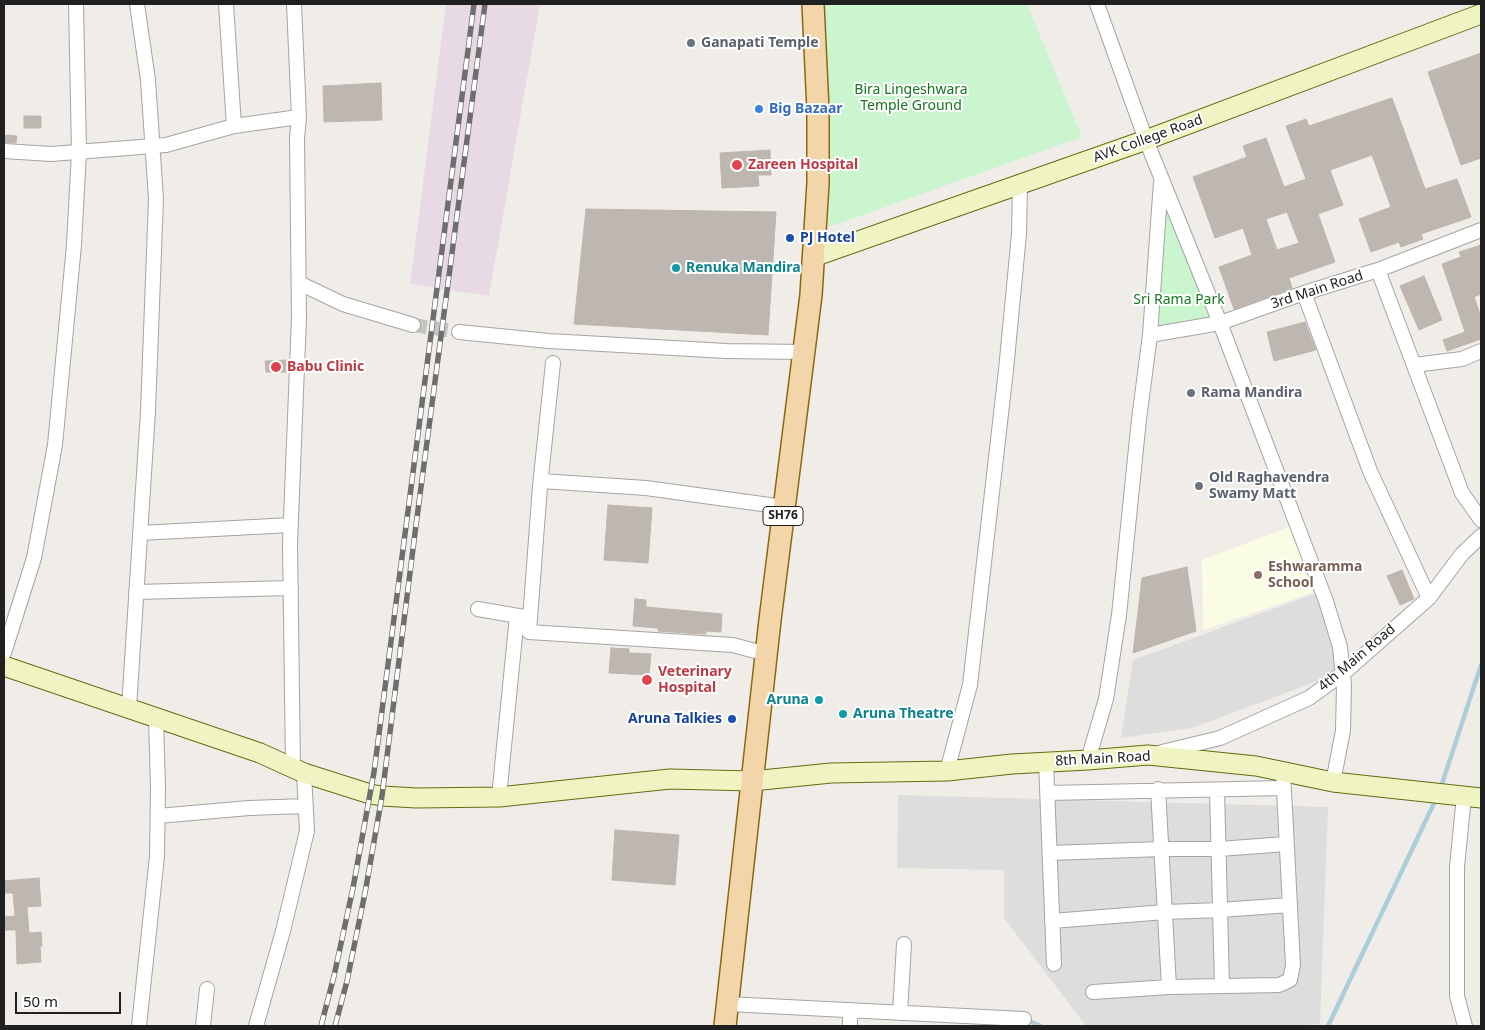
<!DOCTYPE html>
<html>
<head>
<meta charset="utf-8">
<style>
	body { margin:0 }
	#map { position:relative; width:1485px; height:1030px; overflow:hidden; background:#f0ede8; font-family:"Noto Sans",sans-serif }
	canvas { display:block }
	.frame { position:absolute; inset:0; border:5px solid #202020; pointer-events:none }
	.scale { position:absolute; left:15px; top:992px; width:106px; height:22px; box-sizing:border-box; border:2px solid #202020; border-top:0; padding-left:6px; font-size:15px; line-height:18px; white-space:nowrap; color:#202020; -webkit-text-stroke:4px #fff; paint-order:stroke }
</style>
</head>
<body>
<div id="map">
<canvas width="1485" height="1030"></canvas>
<div class="frame"></div>
<div class="scale">50 m</div>
</div>
<script>
const ctx = document.querySelector('canvas').getContext('2d');
ctx.lineJoin = 'round';
function paint(path, color) { ctx.fillStyle = color; ctx.fill(path, 'evenodd'); }
const toPath = rows => new Path2D(rows.map(r => 'M' + r).join(''));
function stroke(path, color, width, dash) { ctx.strokeStyle = color; ctx.lineWidth = width; ctx.lineCap = dash ? 'butt' : 'round'; ctx.setLineDash(dash || []); ctx.stroke(path); }
function drawText(font, color, halo, rows, align = 'center') {
  ctx.font = font + ' "Noto Sans",sans-serif'; ctx.lineWidth = 4; ctx.setLineDash([]); ctx.textBaseline = 'middle'; ctx.strokeStyle = halo; ctx.fillStyle = color; for (const [text, x, y, turn = 0] of rows) {
    ctx.save(); ctx.translate(x, y); ctx.rotate((+turn || 0) * Math.PI / 180); ctx.textAlign = isNaN(turn) ? turn : align; if (halo) ctx.strokeText(text, 0, 0); ctx.fillText(text, 0, 0); ctx.restore();
  }
}
paint(toPath([
	[1322,591,1350,669,1192,728,1121,738,1133,660],
	[898,795,1328,807,1320,1024,1293,1026,1086,1026,1004,918,1004,870,897,868]
]), '#dedddd');
paint(toPath([
	[446,4,540,4,489,296,410,284]
]), '#e8dae5');
paint(toPath([
	[1292,526,1320,590,1203,630,1202,560]
]), '#fbfce4');
paint(toPath([
	[812,4,1027,4,1082,137,820,230],
	[1163,194,1213,318,1153,331]
]), '#caf5cf');
stroke(toPath([
	[1440,790,1481,665],
	[1027,1020,1041,1026],
	[1328,1026,1437,797]
]), '#adced9', 4.5);
const building = toPath([
	[1481,53,1481,158,1461,165,1428,72,1481,53],
	[381,83,382,120,324,122,323,86,381,83],
	[1392,98,1425,189,1457,179,1471,217,1421,234,1423,239,1401,247,1399,242,1371,252,1359,219,1391,207,1372,155,1330,170,1343,205,1318,214,1335,262,1289,278,1292,288,1234,309,1219,267,1252,255,1243,228,1215,238,1193,177,1247,157,1243,146,1266,138,1284,187,1306,179,1286,126,1306,119,1309,126,1392,98],
	[1287,212,1299,243,1277,250,1266,219,1287,212],
	[24,116,41,116,41,128,24,128,24,116],
	[4,135,17,136,16,143,4,142,4,135],
	[770,150,771,175,758,175,759,186,722,188,720,153,770,150],
	[586,209,776,212,768,335,574,324,586,209],
	[1481,245,1481,294,1474,297,1481,317,1481,339,1447,351,1443,340,1465,332,1442,264,1461,257,1459,252,1481,245],
	[1424,276,1442,320,1419,330,1400,286,1424,276],
	[1305,322,1316,350,1274,361,1267,332,1305,322],
	[289,360,288,372,266,372,265,361,289,360],
	[608,505,652,508,648,563,604,560,608,505],
	[1187,567,1196,631,1133,653,1142,578,1187,567],
	[1402,570,1414,599,1400,605,1387,576,1402,570],
	[635,599,646,600,646,607,722,614,721,632,706,631,706,634,687,633,658,631,658,628,633,626,635,599],
	[611,648,629,649,629,653,651,654,649,675,609,673,611,648],
	[615,830,679,835,675,885,612,880,615,830],
	[39,878,41,906,27,907,29,933,41,932,42,946,40,946,41,962,17,964,16,930,4,930,4,917,15,916,13,893,4,893,4,881,39,878]
]);
paint(building, '#bdb6b1');
stroke(building, '#c0b5ac', 1);
stroke(toPath([
	[413,325,459,332]
]), '#c6c4c0', 14, [14, 7]);
const street = toPath([
	[226,4,234,126],
	[1097,4,1146,140,1220,323,1326,601,1340,647,1344,685,1343,731,1333,782],
	[4,151,51,154,166,145,234,126,299,117],
	[1378,270,1462,493,1481,520],
	[299,283,343,304,413,325],
	[1304,293,1370,471,1429,598],
	[459,332,549,341,726,351,804,352],
	[1150,335,1220,323,1304,293,1378,270,1481,230],
	[553,363,540,486,529,632,733,645,766,654],
	[1414,365,1462,359,1481,351],
	[541,481,646,488,784,507],
	[140,533,291,525],
	[136,592,291,588],
	[478,609,524,617],
	[4,653,34,558,55,445,74,245,79,152,76,4],
	[129,708,148,411,156,199,148,80,137,4],
	[1158,753,1220,738,1309,698,1346,671,1429,598,1462,554,1481,536],
	[1088,760,1106,699,1119,615,1139,419,1150,335,1161,182],
	[1046,762,1054,964],
	[293,768,290,543,299,317,297,138,299,117,294,4],
	[947,771,970,685,1006,370,1019,234,1020,185],
	[1158,789,1169,987],
	[1217,790,1222,985],
	[1048,793,1284,788],
	[1464,796,1457,867,1457,996,1465,1026],
	[499,797,517,616],
	[158,816,249,808,306,806],
	[1050,853,1161,849,1219,849,1286,844],
	[1052,921,1165,912,1220,910,1290,905],
	[1093,992,1169,987,1279,985,1290,980,1293,965,1283,771],
	[728,1004,1024,1019],
	[900,1013,904,944],
	[139,1026,157,856,158,787,156,718],
	[203,1026,207,989],
	[256,1026,283,931,307,831,304,773],
	[850,1026,850,1010]
]);
const secondary = toPath([
	[813,257,1146,140,1481,14],
	[4,666,260,753,304,773,370,794,382,796,416,798,499,797,670,779,752,781,831,773,947,771,1012,764,1088,760,1148,755,1256,766,1333,782,1481,798]
]);
const primary = toPath([
	[725,1026,770,620,811,295,818,183,818,110,813,4]
]);
stroke(street, '#a4a4a4', 16);
stroke(secondary, '#626e10', 21);
stroke(primary, '#8d670f', 24);
stroke(street, '#fff', 14);
stroke(secondary, '#f0f4c2', 19);
stroke(primary, '#f3d5aa', 21);
const rail = toPath([
	[321,1026,334,976,353,888,374,772,474,4],
	[335,1026,347,981,365,893,382,796,416,525,485,4]
]);
stroke(rail, '#6e6e6e', 5.5);
stroke(rail, '#fff', 4, [11]);
for (const [x, y, r, color] of [
	[691,43,5,"#6b7280"],
	[759,109,5,"#3f7fe0"],
	[737,165,6,"#e0444e"],
	[790,238,5,"#1a4fb4"],
	[676,268,5,"#0f9aa8"],
	[276,367,6,"#e0444e"],
	[1191,393,5,"#6b7280"],
	[1199,486,5,"#6b7280"],
	[1258,575,5,"#8d6e63"],
	[647,680,6,"#e0444e"],
	[819,700,5,"#0f9aa8"],
	[843,714,5,"#0f9aa8"],
	[732,719,5,"#1a4fb4"]
]) { const dot = new Path2D(); dot.arc(x, y, r, 0, 2 * Math.PI); ctx.fillStyle = color; ctx.fill(dot); stroke(dot, '#fff', 2); }
for (const [x, y, w] of [
	[783,516,40]
]) { const box = new Path2D(); box.roundRect(x - w / 2, y - 9.5, w, 19, 4); ctx.fillStyle = '#fff'; ctx.fill(box); stroke(box, '#202020', 1); }
drawText('bold 12px', '#202020', null, [
	["SH76",783,516]
]);
drawText('bold 14px', '#5b616d', '#fff', [
	["Ganapati Temple",701,43],
	["Rama Mandira",1201,393],
	["Old Raghavendra",1209,478],
	["Swamy Matt",1209,494]
], 'left');
drawText('14px', '#177522', '#fff', [
	["Bira Lingeshwara",911,90],
	["Temple Ground",911,106],
	["Sri Rama Park",1179,300]
]);
drawText('bold 14px', '#366cbe', '#fff', [
	["Big Bazaar",769,109]
], 'left');
drawText('14px', '#202020', '#fff', [
	["AVK College Road",1148,139,-20],
	["3rd Main Road",1317,290,-18],
	["4th Main Road",1357,658,-40],
	["8th Main Road",1103,759,-3]
]);
drawText('bold 14px', '#be3a42', '#fff', [
	["Zareen Hospital",748,165],
	["Babu Clinic",287,367],
	["Veterinary",658,672],
	["Hospital",658,688]
], 'left');
drawText('bold 14px', '#164399', '#fff', [
	["PJ Hotel",800,238],
	["Aruna Talkies",722,719,"right"]
], 'left');
drawText('bold 14px', '#0d838f', '#fff', [
	["Renuka Mandira",686,268],
	["Aruna",809,700,"right"],
	["Aruna Theatre",853,714]
], 'left');
drawText('bold 14px', '#785e54', '#fff', [
	["Eshwaramma",1268,567],
	["School",1268,583]
], 'left');
</script>
</body>
</html>
